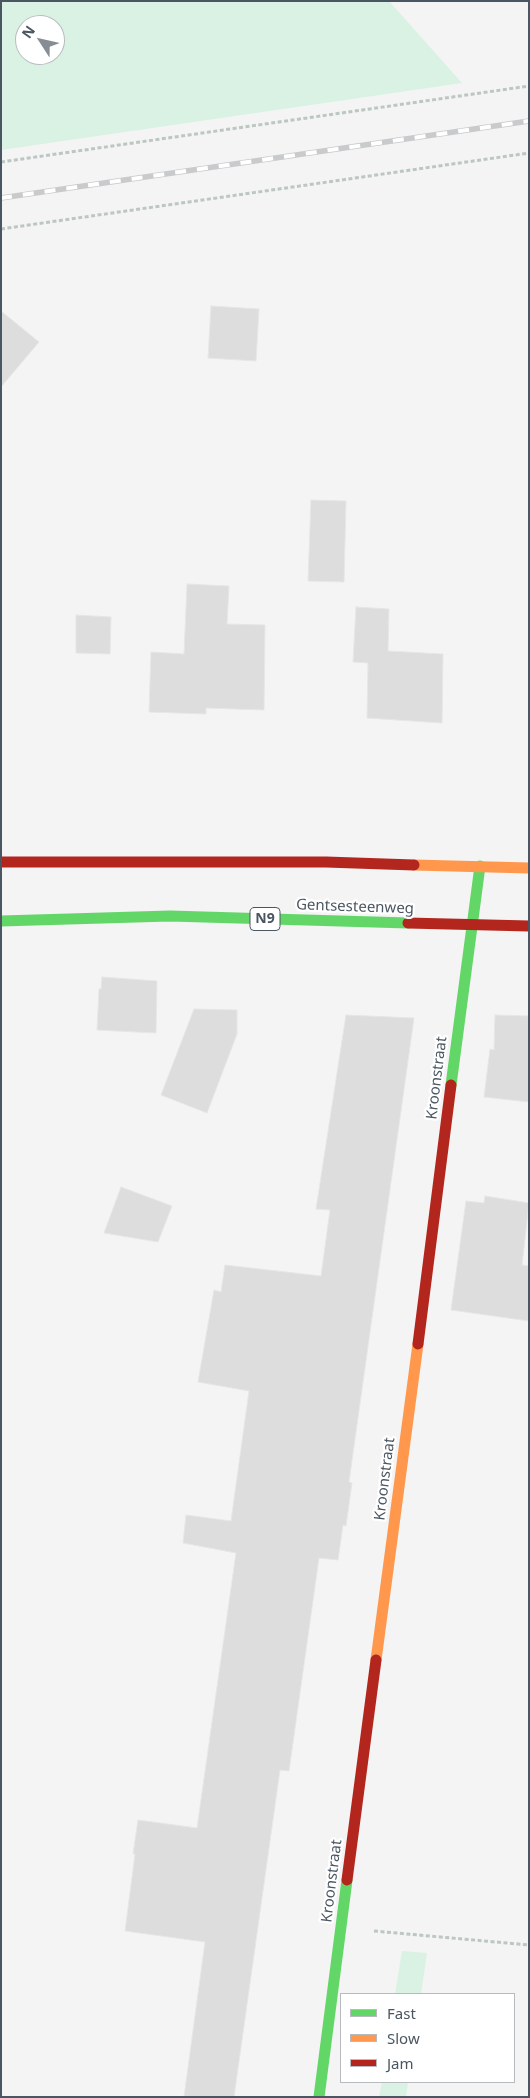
<!DOCTYPE html>
<html>
<head>
<meta charset="utf-8">
<style>
	body { margin:0 }
	#map { position:relative; width:530px; height:2098px; overflow:hidden; background:#f4f4f4; font-family:"Noto Sans",sans-serif }
	canvas { display:block }
	.frame { position:absolute; inset:0; border:2px solid #4a5661; pointer-events:none }
	.legend { position:absolute; left:340px; top:1993px; width:175px; height:90px; box-sizing:border-box; background:#fff; border:1px solid #b7bbc0; margin:0; padding:6px 9px; list-style:none; font-size:15px; color:#4a5661 }
	.legend li { display:flex; align-items:center; gap:10px; height:25px }
	.legend b { width:25px; border:1px solid #b7bbc0 }
	.north { position:absolute; left:15px; top:15px; width:50px; height:50px; box-sizing:border-box; background:#fff; border:1px solid #b7bbc0; border-radius:50%; rotate:305deg; font-size:14px; font-weight:700; line-height:20px; text-align:center; color:#4a5661 }
	.north::after { content:''; display:block; margin:auto; width:18px; height:22px; background:#868d94; clip-path:polygon(50% 0,100% 100%,50% 72%,0 100%) }
</style>
</head>
<body>
<div id="map">
<canvas width="530" height="2098"></canvas>
<div class="frame"></div>
<ul class="legend">
<li><b style="height:6px;background:#63d668"></b>Fast</li>
<li><b style="height:6px;background:#ff974d"></b>Slow</li>
<li><b style="height:6px;background:#b3261e"></b>Jam</li>
</ul>
<div class="north">N</div>
</div>
<script>
const ctx = document.querySelector('canvas').getContext('2d');
ctx.lineJoin = 'round';
function paint(path, color) { ctx.fillStyle = color; ctx.fill(path, 'evenodd'); }
const toPath = rows => new Path2D(rows.map(r => 'M' + r).join(''));
function stroke(path, color, width, dash) { ctx.strokeStyle = color; ctx.lineWidth = width; ctx.lineCap = dash ? 'butt' : 'round'; ctx.setLineDash(dash || []); ctx.stroke(path); }
function drawText(font, color, halo, rows, align = 'center') {
  ctx.font = font + ' "Noto Sans",sans-serif'; ctx.lineWidth = 4.5; ctx.setLineDash([]); ctx.textBaseline = 'middle'; ctx.strokeStyle = halo; ctx.fillStyle = color; for (const [text, x, y, turn = 0] of rows) {
    ctx.save(); ctx.translate(x, y); ctx.rotate((+turn || 0) * Math.PI / 180); ctx.textAlign = isNaN(turn) ? turn : align; if (halo) ctx.strokeText(text, 0, 0); ctx.fillText(text, 0, 0); ctx.restore();
  }
}
paint(toPath([
	[1,1,389,1,462,83,1,150],
	[25,25,55,25,55,55,25,55],
	[402,1951,427,1953,421,1994,395,1994],
	[382,2082,408,2082,406,2097,379,2097]
]), '#d9f2e3');
const building = toPath([
	[211,306,259,309,256,361,208,358,211,306],
	[1,311,39,342,1,387,1,311],
	[311,500,346,501,344,582,308,581,311,500],
	[187,584,229,586,227,624,265,625,264,710,206,708,206,714,149,712,151,652,184,654,187,584],
	[356,607,389,609,388,651,443,654,442,723,367,718,368,663,353,662,356,607],
	[76,615,111,617,110,654,76,653,76,615],
	[102,977,157,981,156,1033,97,1030,99,989,101,989,102,977],
	[194,1009,237,1010,237,1034,207,1113,161,1095,194,1009],
	[346,1015,414,1018,349,1482,352,1483,346,1526,343,1525,338,1560,319,1558,289,1771,280,1770,234,2097,184,2097,205,1942,125,1931,135,1854,133,1854,138,1820,197,1828,236,1553,183,1543,186,1515,231,1521,249,1391,198,1382,214,1290,221,1292,225,1265,321,1276,330,1210,316,1209,346,1015],
	[495,1015,529,1016,529,1102,484,1097,490,1049,494,1050,495,1015],
	[121,1187,172,1206,158,1242,104,1233,121,1187],
	[485,1196,529,1203,522,1265,529,1266,529,1321,451,1310,466,1201,484,1203,485,1196]
]);
paint(building, '#ddddde');
stroke(building, '#e5e6e7', 1);
stroke(toPath([
	[1,162,529,86],
	[1,229,529,153],
	[374,1931,529,1945]
]), '#bcc7c4', 3, [4, 2.5]);
stroke(toPath([
	[1,921,170,916,408,923],
	[451,1085,480,866],
	[319,2097,347,1880]
]), '#63d668', 11);
stroke(toPath([
	[414,865,529,868],
	[376,1660,418,1344]
]), '#ff974d', 11);
stroke(toPath([
	[1,862,326,862,414,865],
	[408,923,529,926],
	[418,1344,451,1085],
	[347,1880,376,1660]
]), '#b3261e', 11);
const rail = toPath([
	[1,198,529,121]
]);
stroke(rail, '#c9cacc', 5.5);
stroke(rail, '#fff', 4, [11]);
for (const [x, y, w] of [
	[265,919,30]
]) { const box = new Path2D(); box.roundRect(x - w / 2, y - 11.5, w, 23, 4); ctx.fillStyle = '#fff'; ctx.fill(box); stroke(box, '#4a5661', 1); }
drawText('bold 14px', '#4a5661', null, [
	["N9",265,919]
]);
drawText('15px', '#4a5661', '#fff', [
	["Gentsesteenweg",355,907,2],
	["Kroonstraat",437,1078,-83],
	["Kroonstraat",385,1479,-83],
	["Kroonstraat",332,1881,-83]
]);
</script>
</body>
</html>
